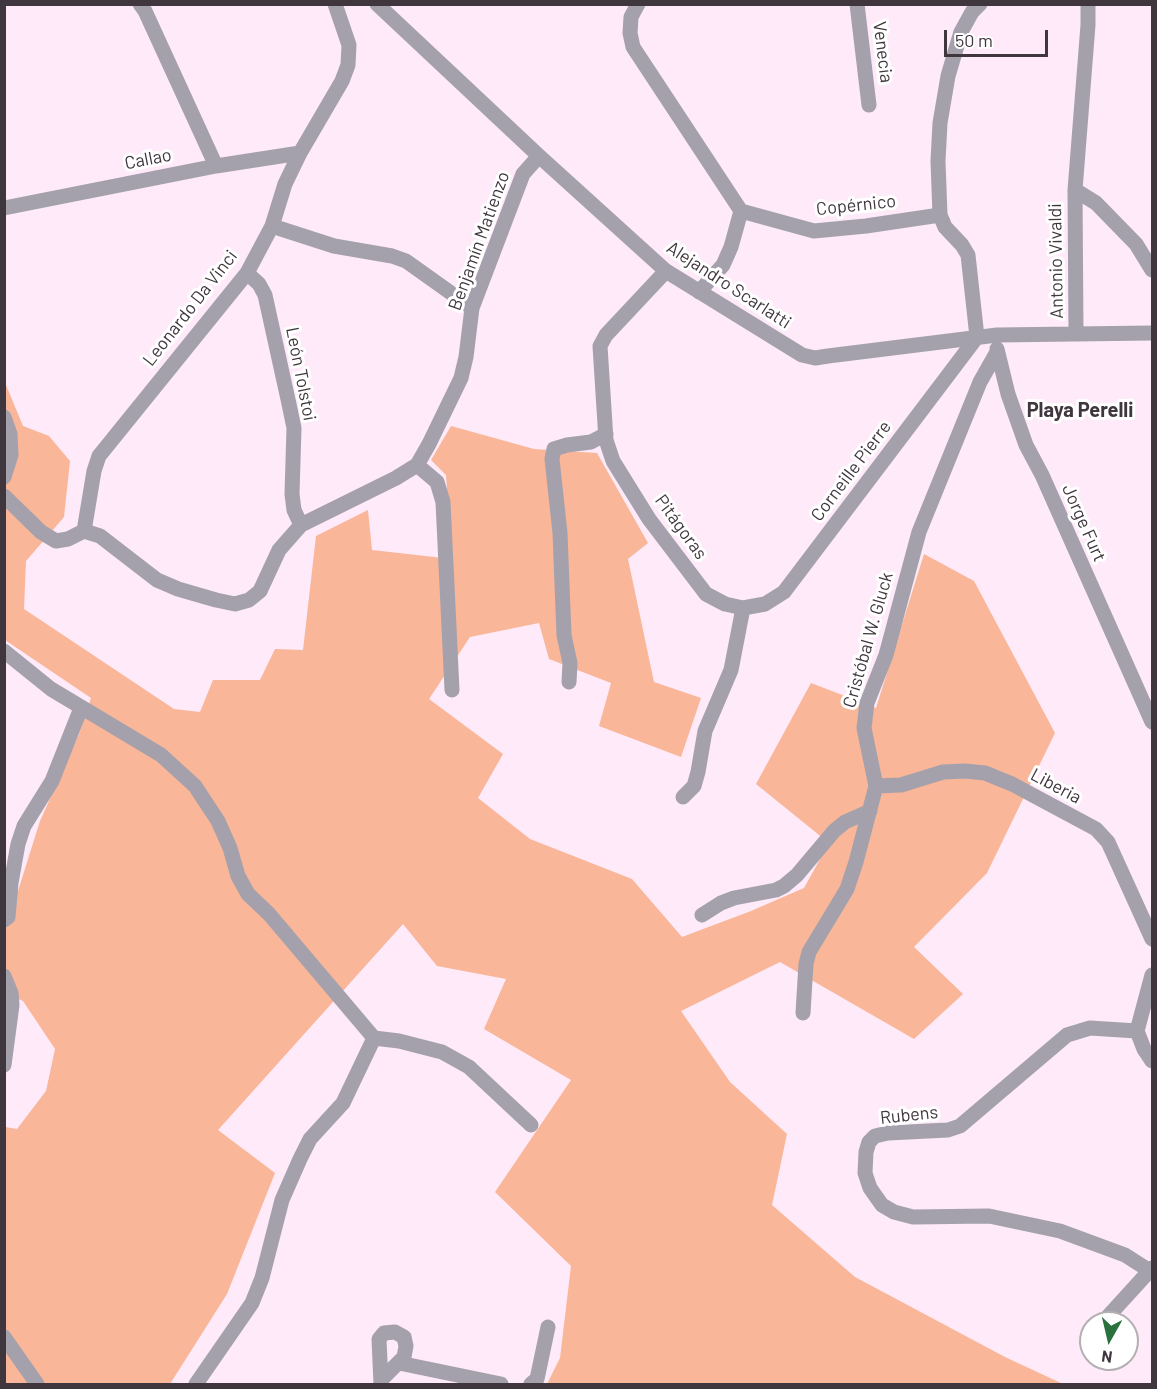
<!DOCTYPE html>
<html>
<head>
<meta charset="utf-8">
<style>
	body { margin:0 }
	#map { position:relative; width:1157px; height:1389px; overflow:hidden; background:#feeaf9; font-family:Barlow,sans-serif }
	canvas { display:block }
	.frame { position:absolute; inset:0; border:6px solid #40373e; pointer-events:none }
	.north { position:absolute; left:1079px; top:1311px; width:60px; height:60px; box-sizing:border-box; background:#fff; border:2px solid #b3afb2; border-radius:50%; rotate:188deg; font-size:16px; font-weight:700; line-height:24px; text-align:center; color:#40373e }
	.north::after { content:''; display:block; margin:auto; width:21px; height:27px; background:#2a713e; clip-path:polygon(50% 0,100% 100%,50% 72%,0 100%) }
	.scale { position:absolute; left:944px; top:30px; width:104px; height:27px; box-sizing:border-box; border:3px solid #40373e; border-top:0; padding-left:8px; font-size:18px; line-height:21px; white-space:nowrap; color:#40373e; -webkit-text-stroke:4px #fff; paint-order:stroke }
</style>
</head>
<body>
<div id="map">
<canvas width="1157" height="1389"></canvas>
<div class="frame"></div>
<div class="north">N</div>
<div class="scale">50 m</div>
</div>
<script>
const ctx = document.querySelector('canvas').getContext('2d');
ctx.lineJoin = 'round';
function paint(path, color) { ctx.fillStyle = color; ctx.fill(path, 'evenodd'); }
const toPath = rows => new Path2D(rows.map(r => 'M' + r).join(''));
function stroke(path, color, width, dash) { ctx.strokeStyle = color; ctx.lineWidth = width; ctx.lineCap = dash ? 'butt' : 'round'; ctx.setLineDash(dash || []); ctx.stroke(path); }
function drawText(font, color, halo, rows, align = 'center') {
  ctx.font = font + ' Barlow,sans-serif'; ctx.lineWidth = 6; ctx.setLineDash([]); ctx.textBaseline = 'middle'; ctx.strokeStyle = halo; ctx.fillStyle = color; for (const [text, x, y, turn = 0] of rows) {
    ctx.save(); ctx.translate(x, y); ctx.rotate((+turn || 0) * Math.PI / 180); ctx.textAlign = isNaN(turn) ? turn : align; if (halo) ctx.strokeText(text, 0, 0); ctx.fillText(text, 0, 0); ctx.restore();
  }
}
paint(toPath([
	[4,380,23,426,49,436,70,461,64,517,26,561,24,609,174,709,200,712,213,680,260,680,275,649,303,650,316,536,368,510,372,550,452,559,446,475,431,460,451,426,534,449,597,453,648,543,628,559,654,682,701,698,681,757,599,726,611,683,549,659,539,623,470,637,429,699,503,754,478,798,530,839,632,879,682,937,751,911,804,888,829,843,756,784,811,683,876,708,924,554,974,581,1055,733,987,873,914,947,963,994,914,1039,780,962,681,1011,730,1082,787,1134,772,1205,855,1277,1005,1357,1063,1384,547,1384,560,1358,571,1266,495,1192,571,1080,484,1029,506,979,437,966,403,924,218,1130,275,1173,227,1294,170,1384,5,1384,5,1127,17,1129,46,1091,55,1049,23,1001,5,993,5,876,18,891,40,821,79,734,91,698,5,640]
]), '#f9b698');
stroke(toPath([
	[140,4,145,11,216,166],
	[377,4,539,156,666,271,802,355,815,358,828,356,997,335,1152,333],
	[638,4,631,17,630,33,633,47,741,211,731,247,723,265,699,292],
	[857,4,869,105],
	[1075,190,1096,203,1136,244,1152,270],
	[4,208,216,166,300,153],
	[741,211,814,231,866,226,940,215],
	[272,226,334,246,392,256,406,261,472,308],
	[666,271,606,335,600,346,606,440,613,461,649,519,706,594,725,604,743,608,765,604,784,592,977,337,968,255,962,245,945,227,940,215,938,161,940,123,948,76,961,32,972,12,980,4],
	[247,273,259,284,265,295,289,404,294,428,292,494,294,510,301,525],
	[1076,333,1075,190,1088,25,1088,4],
	[997,349,1008,394,1026,445,1042,475,1152,722],
	[4,417,10,434,11,455,4,477],
	[417,465,437,482,443,502,452,690],
	[4,496,41,532,56,541,68,539,84,531],
	[84,531,100,536,157,580,178,589,216,600,235,604,249,600,260,591,279,550,301,525,396,478,417,465,429,444,461,378,466,357,472,308,523,174,539,156],
	[84,531,94,471,99,456,247,273,272,226,285,184,300,153,342,81,348,65,349,45,335,4],
	[4,651,51,689,161,755,195,786,218,821,230,848,238,876,248,894,269,914,374,1038],
	[569,682,570,663,564,635,560,533,552,459,554,449,567,445,591,442,606,434],
	[876,786,901,785,943,772,965,771,985,773,1012,784,1096,829,1108,842,1152,939],
	[683,797,694,786,698,772,705,731,731,670,743,608],
	[702,915,721,903,734,898,776,890,784,886,797,875,834,831,845,822,870,811],
	[4,920,8,917,11,883,18,844,24,826,52,781,81,708],
	[4,976,11,993,12,1005,4,1065],
	[803,1013,806,964,809,952,847,889,856,862,876,786,864,728,867,703,886,655,919,532,980,382,997,352],
	[1137,1031,1144,1049,1152,1061],
	[374,1038,399,1041,442,1052,469,1067,531,1125],
	[1150,1271,1125,1255,1060,1231,989,1216,913,1217,894,1212,882,1205,870,1188,865,1173,866,1152,869,1142,875,1136,888,1133,948,1130,960,1126,1067,1035,1090,1028,1137,1031,1152,975],
	[1102,1323,1152,1268],
	[4,1337,37,1384],
	[399,1363,501,1384],
	[196,1384,252,1303,262,1278,282,1200,300,1159,310,1139,343,1103,374,1038],
	[381,1384,379,1339,384,1333,395,1332,404,1337,406,1346,404,1357,382,1379],
	[531,1384,537,1379,548,1327]
]), '#a4a1ac', 15);
drawText('18px', '#40373e', '#fff', [
	["Venecia",883,52,83],
	["Callao",148,159,-11],
	["Copérnico",856,205,-6],
	["Benjamín Matienzo",479,241,-70],
	["Antonio Vivaldi",1056,261,-91],
	["Alejandro Scarlatti",729,285,33],
	["Leonardo Da Vinci",190,308,-52],
	["León Tolstoi",301,374,79],
	["Corneille Pierre",851,471,-53],
	["Jorge Furt",1084,523,66],
	["Pitágoras",681,527,54],
	["Cristóbal W. Gluck",868,640,-74],
	["Liberia",1056,786,28],
	["Rubens",909,1115,-6]
]);
drawText('bold 20px', '#40373e', '#fff', [
	["Playa Perelli",1080,410]
]);
</script>
</body>
</html>
